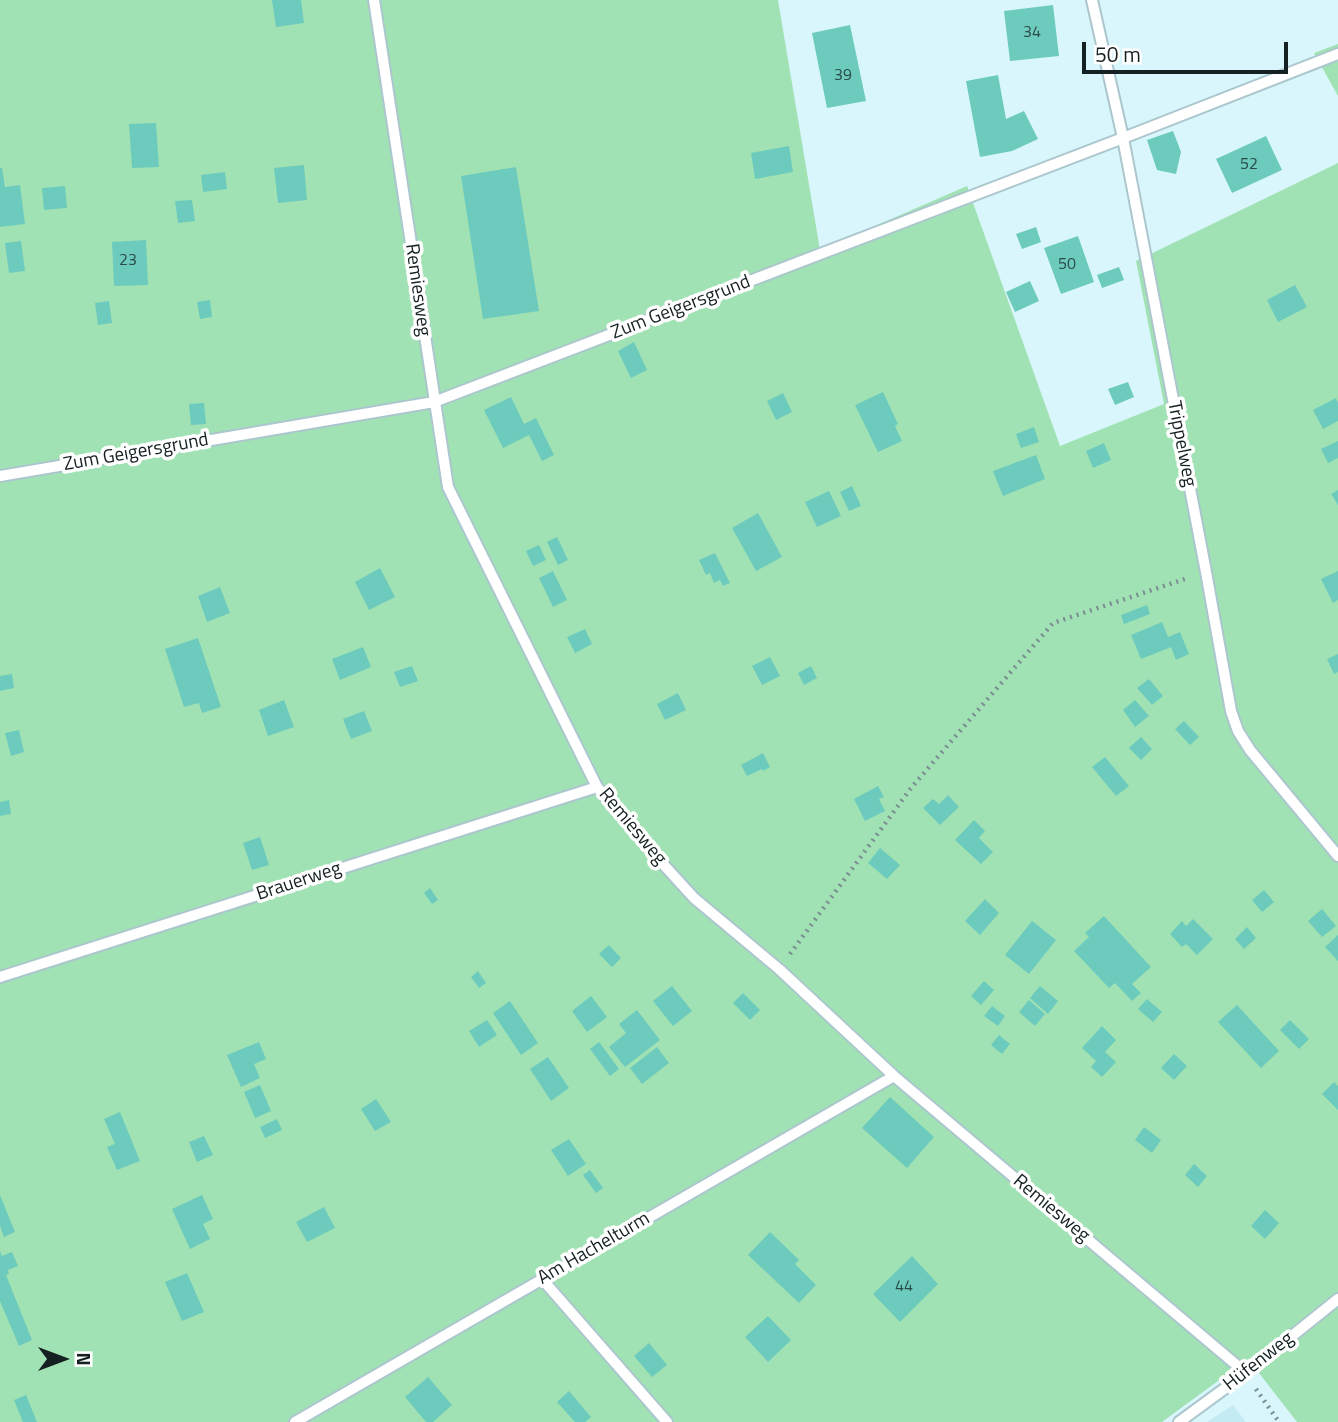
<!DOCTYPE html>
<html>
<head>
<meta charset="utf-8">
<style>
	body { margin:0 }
	#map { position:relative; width:1338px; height:1422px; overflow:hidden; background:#d9f6fc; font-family:"Titillium Web",sans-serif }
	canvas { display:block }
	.north { position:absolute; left:28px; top:1324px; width:70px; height:70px; -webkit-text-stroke:5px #fff; paint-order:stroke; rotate:90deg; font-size:19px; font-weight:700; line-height:28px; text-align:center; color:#152022 }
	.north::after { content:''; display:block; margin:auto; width:24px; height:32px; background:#152022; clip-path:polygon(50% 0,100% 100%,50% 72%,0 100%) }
	.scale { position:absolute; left:1082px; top:42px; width:206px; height:32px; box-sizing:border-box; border:4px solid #152022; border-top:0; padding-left:9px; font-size:21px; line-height:24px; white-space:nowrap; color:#152022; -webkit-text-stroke:5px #fff; paint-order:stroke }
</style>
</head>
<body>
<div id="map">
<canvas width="1338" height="1422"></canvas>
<div class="north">N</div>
<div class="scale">50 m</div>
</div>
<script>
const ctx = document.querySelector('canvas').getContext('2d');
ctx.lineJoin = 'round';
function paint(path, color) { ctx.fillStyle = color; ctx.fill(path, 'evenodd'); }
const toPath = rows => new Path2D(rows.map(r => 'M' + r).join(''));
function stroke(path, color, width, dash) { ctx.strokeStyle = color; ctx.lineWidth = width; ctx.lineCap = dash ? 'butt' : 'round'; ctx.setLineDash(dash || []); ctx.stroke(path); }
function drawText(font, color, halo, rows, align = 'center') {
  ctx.font = font + ' "Titillium Web",sans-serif'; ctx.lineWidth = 7; ctx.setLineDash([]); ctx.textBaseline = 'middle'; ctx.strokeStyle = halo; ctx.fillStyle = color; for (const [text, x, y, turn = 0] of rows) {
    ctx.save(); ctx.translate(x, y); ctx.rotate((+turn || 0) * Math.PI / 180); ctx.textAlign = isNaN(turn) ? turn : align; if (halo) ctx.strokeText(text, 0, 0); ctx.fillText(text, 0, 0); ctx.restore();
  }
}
paint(toPath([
	[1233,1405,1246,1422,1207,1422]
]), '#c4ebf3');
paint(toPath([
	[0,0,778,0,820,250,967,186,1060,446,1164,404,1136,261,1338,163,1338,1422,1297,1422,1248,1359,1162,1422,0,1422],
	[1338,44,1338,96,1314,53]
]), '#a1e2b4');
paint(toPath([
	[272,0,301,0,304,23,276,27],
	[1053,5,1059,56,1010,61,1004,11],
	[850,25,866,101,827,108,812,33],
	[998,75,1006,119,1024,111,1038,139,1012,151,980,157,966,81],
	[156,123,159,167,132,168,129,124],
	[1173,131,1181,152,1176,174,1157,170,1147,140],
	[1266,136,1282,170,1232,193,1216,159],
	[789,146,793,172,755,179,751,153],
	[304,165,307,200,278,203,274,168],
	[516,167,539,311,483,319,461,176],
	[0,168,2,168,5,187,20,185,25,224,0,227],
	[225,172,227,189,203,192,201,175],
	[65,186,67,208,44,210,42,188],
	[192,200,195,221,178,223,175,201],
	[1036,227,1041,242,1022,249,1016,234],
	[1078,236,1094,282,1061,294,1044,248],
	[146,240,148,285,114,286,112,242],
	[21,241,25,271,9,273,5,243],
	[1119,267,1124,280,1102,288,1097,275],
	[1030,281,1039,301,1015,312,1006,292],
	[1295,285,1307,307,1278,322,1267,300],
	[210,300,212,317,200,319,197,302],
	[109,301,112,323,98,325,95,303],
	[634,342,647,370,631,378,618,351],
	[1128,382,1134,397,1115,405,1108,389],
	[883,392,898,424,895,426,902,441,878,452,855,405],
	[783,393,792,412,776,420,767,401],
	[511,397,524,424,536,418,554,455,542,461,529,435,503,448,484,410],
	[1336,398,1338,403,1338,421,1323,429,1313,410],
	[204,403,206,424,191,425,189,404],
	[1034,427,1039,442,1021,448,1016,434],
	[1338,441,1338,458,1328,463,1321,449],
	[1104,443,1111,460,1093,468,1086,451],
	[1036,455,1045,479,1003,496,993,471],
	[852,486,861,506,849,511,840,492],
	[1338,490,1338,505,1331,494],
	[829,491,841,516,817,527,805,502],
	[758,513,782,557,756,571,732,528],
	[557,537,568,560,558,565,547,542],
	[539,545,546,560,533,566,526,551],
	[715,553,730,583,723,586,720,580,714,583,710,573,706,575,699,560],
	[380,568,395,597,369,610,355,582],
	[553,571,567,600,553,607,539,578],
	[1338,571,1338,600,1333,603,1321,579],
	[220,587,230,613,207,622,198,596],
	[1147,605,1150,614,1124,624,1121,615],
	[1162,622,1168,637,1180,632,1189,654,1176,660,1171,647,1141,659,1131,635],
	[585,629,592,644,575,653,567,637],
	[198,638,221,707,202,713,199,703,184,707,165,649],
	[363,647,371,667,340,680,332,659],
	[1338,654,1338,672,1334,674,1327,659],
	[770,657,780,676,762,685,752,666],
	[412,666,418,681,400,687,394,672],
	[811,666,817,678,804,685,798,673],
	[12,674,14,688,0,691,0,676],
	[1149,679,1163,696,1152,705,1137,688],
	[678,693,686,710,665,720,657,704],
	[284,700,294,727,268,736,259,710],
	[1135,700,1149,716,1135,727,1123,710],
	[364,711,372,731,351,739,343,719],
	[1184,721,1199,737,1190,745,1175,729],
	[19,730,24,752,11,756,5,733],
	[1141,737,1152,749,1141,760,1129,748],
	[763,753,770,767,763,771,762,769,747,776,741,765],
	[1105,757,1129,786,1116,796,1092,767],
	[878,786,884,797,879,799,885,811,865,821,854,799],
	[948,795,959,807,940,825,923,808,933,799,939,804],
	[9,800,11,814,0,816,0,802],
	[974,820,985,831,979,838,993,852,981,864,955,840],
	[260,837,269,865,252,870,243,843],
	[880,848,900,865,887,879,868,863],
	[430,888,438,900,432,904,424,893],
	[1264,890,1274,902,1262,912,1252,900],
	[985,899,999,913,980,935,965,921],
	[1322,909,1336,926,1322,937,1308,921],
	[1104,916,1151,967,1132,984,1141,993,1132,1001,1115,983,1109,988,1074,951,1089,937,1085,933],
	[1193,919,1213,939,1197,955,1186,944,1182,947,1170,934,1182,921,1186,926],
	[1032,921,1056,940,1029,974,1005,955],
	[1247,927,1256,938,1244,949,1235,939],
	[1338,935,1338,961,1325,947],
	[609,945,621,958,612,967,599,954],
	[478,971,486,983,479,988,471,977],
	[984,981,994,990,981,1005,971,996],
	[672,986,692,1011,673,1026,653,1001],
	[1040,986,1058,1001,1048,1014,1030,998],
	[743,993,760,1010,750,1020,733,1003],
	[591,996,607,1017,587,1032,572,1011],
	[1147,999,1162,1012,1153,1022,1138,1009],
	[1029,1000,1045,1014,1035,1026,1019,1012],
	[510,1001,538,1043,521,1055,493,1013],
	[1237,1005,1279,1051,1261,1068,1218,1022],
	[992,1006,1005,1016,998,1026,984,1016],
	[637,1010,660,1040,625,1067,609,1047,626,1033,619,1024],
	[487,1020,497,1035,479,1047,469,1031],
	[1290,1020,1309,1039,1299,1049,1280,1030],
	[1102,1026,1116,1040,1105,1052,1116,1062,1102,1077,1091,1067,1096,1061,1082,1048],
	[999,1035,1010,1044,1002,1054,991,1045],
	[259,1042,266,1059,254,1064,260,1078,241,1087,227,1055],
	[599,1042,619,1069,610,1076,590,1049],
	[657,1047,669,1063,642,1084,630,1068],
	[1174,1054,1187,1066,1174,1080,1161,1068],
	[548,1057,569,1088,551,1101,530,1069],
	[1334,1082,1338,1086,1338,1110,1322,1094],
	[260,1085,271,1111,255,1118,244,1092],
	[890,1097,934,1137,907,1168,862,1128],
	[376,1099,391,1122,375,1131,361,1109],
	[120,1112,140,1161,117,1170,107,1147,115,1144,104,1119],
	[277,1119,282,1130,265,1138,260,1127],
	[1144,1127,1161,1140,1152,1153,1135,1140],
	[204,1136,213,1155,197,1162,189,1142],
	[569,1139,586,1164,568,1176,551,1150],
	[1194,1164,1207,1176,1198,1187,1185,1175],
	[590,1170,603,1188,596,1193,583,1175],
	[0,1195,15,1232,4,1237,0,1226],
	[202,1195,213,1219,203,1224,210,1239,190,1249,172,1209],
	[324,1207,335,1228,307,1242,296,1222],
	[1265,1210,1279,1223,1265,1239,1251,1226],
	[770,1232,799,1260,795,1264,816,1285,799,1303,748,1255],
	[0,1251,2,1256,12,1252,18,1266,8,1270,9,1274,6,1275,32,1340,19,1346,0,1301],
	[912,1256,938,1284,900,1322,873,1294],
	[187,1273,204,1312,182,1321,165,1282],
	[768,1316,791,1340,768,1362,745,1337],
	[649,1343,667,1365,652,1377,634,1356],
	[428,1377,452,1405,433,1422,426,1422,405,1397],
	[569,1391,591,1417,585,1422,575,1422,557,1402],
	[26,1395,37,1422,23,1422,14,1400]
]), '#6dcbbd');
const lane = toPath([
	[374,0,448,487,597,787,653,853,694,898,779,969,894,1076,1246,1373],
	[1092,0,1123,138,1206,572,1231,711,1238,731,1250,750,1338,856],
	[0,476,434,402,1123,138,1338,54],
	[0,977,597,787],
	[542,1279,667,1422],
	[295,1422,894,1076],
	[1179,1422,1246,1373,1338,1299]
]);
stroke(lane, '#abc7cd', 14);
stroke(toPath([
	[790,954,911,788,1053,623,1188,578],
	[1256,1389,1279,1422]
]), '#7b8f93', 4.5, [2, 5]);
stroke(lane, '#fff', 10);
drawText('16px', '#2b4b49', null, [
	["34",1032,33],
	["39",843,76],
	["52",1249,165],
	["23",128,261],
	["50",1067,265],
	["44",904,1287]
]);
drawText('19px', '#152022', '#fff', [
	["Remiesweg",417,290,82],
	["Zum Geigersgrund",681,308,-21],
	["Trippelweg",1181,444,79],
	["Zum Geigersgrund",136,453,-10],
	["Remiesweg",632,827,50],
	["Brauerweg",299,882,-18],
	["Remiesweg",1051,1209,40],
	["Am Hachelturm",594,1249,-30],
	["Hüfenweg",1259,1362,-38]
]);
</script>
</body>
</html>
